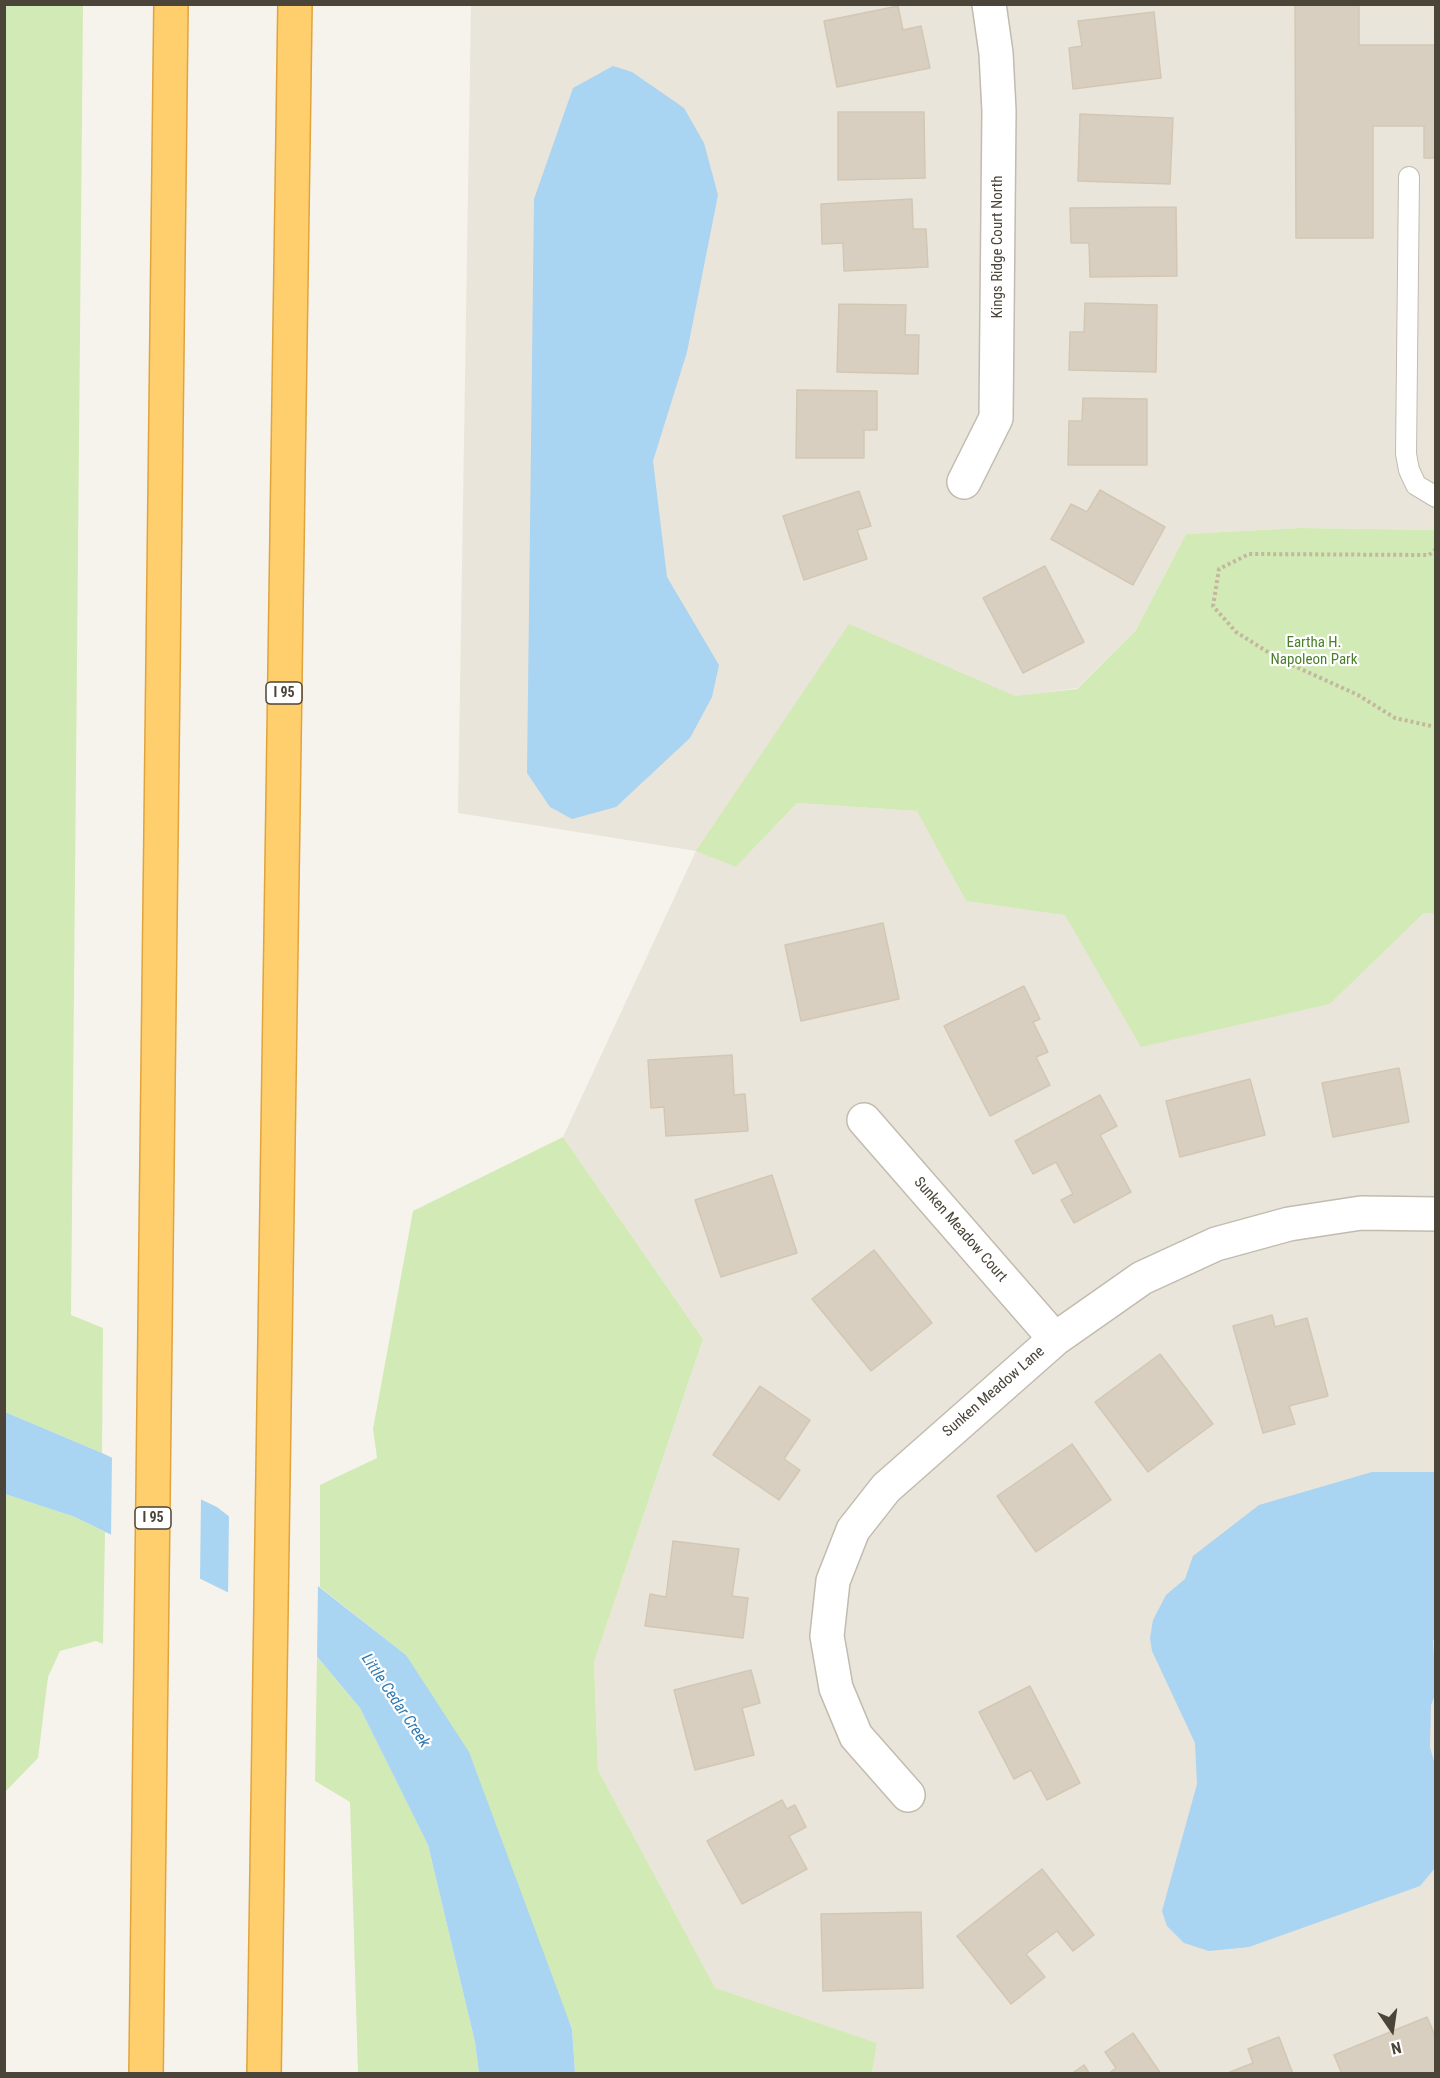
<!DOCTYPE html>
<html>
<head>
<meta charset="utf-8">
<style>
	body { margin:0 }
	#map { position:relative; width:1440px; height:2078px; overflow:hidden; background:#f6f3ec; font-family:"Roboto Condensed",sans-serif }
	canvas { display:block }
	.frame { position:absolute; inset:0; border:6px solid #4b4439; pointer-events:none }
	.north { position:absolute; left:1362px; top:2000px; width:60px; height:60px; -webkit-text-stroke:4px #fff; paint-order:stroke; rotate:167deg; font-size:16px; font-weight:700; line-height:24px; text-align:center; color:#4b4439 }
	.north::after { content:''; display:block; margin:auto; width:21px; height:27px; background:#4b4439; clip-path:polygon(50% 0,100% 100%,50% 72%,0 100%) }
</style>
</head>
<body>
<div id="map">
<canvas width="1440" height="2078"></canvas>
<div class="frame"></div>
<div class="north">N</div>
</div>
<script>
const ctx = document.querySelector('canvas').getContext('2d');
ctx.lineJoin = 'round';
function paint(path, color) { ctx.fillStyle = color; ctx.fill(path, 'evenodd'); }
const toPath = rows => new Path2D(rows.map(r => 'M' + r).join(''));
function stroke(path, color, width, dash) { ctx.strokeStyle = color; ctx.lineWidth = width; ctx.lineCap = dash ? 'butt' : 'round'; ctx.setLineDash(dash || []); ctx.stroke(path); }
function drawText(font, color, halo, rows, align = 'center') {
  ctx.font = font + ' "Roboto Condensed",sans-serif'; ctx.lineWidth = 4.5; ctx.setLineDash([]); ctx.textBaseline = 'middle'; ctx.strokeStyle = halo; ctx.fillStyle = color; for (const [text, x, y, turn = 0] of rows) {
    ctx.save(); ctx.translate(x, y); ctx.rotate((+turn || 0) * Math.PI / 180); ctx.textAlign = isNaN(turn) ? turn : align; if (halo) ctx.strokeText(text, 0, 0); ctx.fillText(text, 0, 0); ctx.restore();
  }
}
paint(toPath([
	[471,5,1435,5,1435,530,1300,528,1186,534,1136,630,1077,688,1015,697,849,625,736,867,797,803,918,811,966,901,1065,914,1142,1046,1330,1004,1424,913,1435,914,1435,2073,872,2073,877,2043,715,1989,598,1770,594,1662,703,1339,563,1137,696,851,458,813]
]), '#eae5da');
paint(toPath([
	[5,5,83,5,71,1315,103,1328,102,1453,5,1412],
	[1300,528,1435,530,1435,914,1424,913,1330,1004,1141,1047,1065,915,966,901,917,811,797,803,736,867,696,851,849,624,1015,696,1077,689,1136,630,1186,534],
	[563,1137,703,1339,594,1662,598,1770,715,1988,877,2043,872,2073,575,2073,572,2028,406,1655,320,1587,320,1485,377,1458,373,1429,413,1211],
	[5,1494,75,1517,105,1532,103,1644,96,1641,60,1651,48,1677,38,1758,5,1792],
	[317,1657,360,1708,428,1845,475,2042,479,2073,358,2073,350,1802,315,1781]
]), '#d2eab5');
paint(toPath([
	[613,66,632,72,684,108,704,143,718,195,687,352,653,461,667,577,719,665,712,697,690,738,616,807,572,819,550,807,527,773,534,199,573,88],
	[5,1412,102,1453,217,1507,406,1655,469,1752,572,2029,575,2073,479,2073,475,2042,428,1845,360,1708,288,1622,75,1517,5,1494],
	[1372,1472,1435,1472,1436,1634,1433,1641,1436,1692,1431,1705,1430,1747,1436,1769,1435,1868,1420,1886,1249,1947,1209,1951,1184,1943,1167,1926,1162,1911,1197,1784,1195,1743,1152,1651,1150,1638,1153,1620,1166,1595,1185,1579,1193,1556,1259,1505]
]), '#a9d4f2');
paint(toPath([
	[112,1455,201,1496,200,1582,111,1538],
	[229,1513,318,1582,317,1661,286,1625,228,1596]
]), '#f6f3ec');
const building = toPath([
	[1295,4,1359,4,1359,45,1436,45,1436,158,1424,158,1424,126,1373,126,1373,238,1296,238,1295,4],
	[898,6,903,30,921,26,930,68,837,87,824,21,898,6],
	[1154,12,1161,78,1073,89,1069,48,1082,46,1078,21,1154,12],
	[838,112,924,112,925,178,838,180,838,112],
	[1080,114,1173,118,1170,184,1078,181,1080,114],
	[912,199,913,229,926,229,928,267,844,271,843,243,822,244,821,204,912,199],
	[1176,207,1177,276,1090,277,1089,243,1071,243,1070,208,1176,207],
	[1085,303,1157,305,1156,372,1069,370,1070,332,1084,332,1085,303],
	[839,304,906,305,905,335,919,335,918,374,837,372,839,304],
	[797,390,877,391,877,430,864,430,864,458,796,458,797,390],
	[1083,398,1147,399,1147,465,1068,465,1069,421,1082,421,1083,398],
	[1100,490,1165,527,1133,585,1051,539,1071,504,1087,512,1100,490],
	[859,491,871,526,857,530,867,559,804,580,783,516,859,491],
	[1045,566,1084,642,1023,673,983,598,1045,566],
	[883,923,899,999,801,1021,785,945,883,923],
	[1024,986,1040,1019,1033,1022,1048,1052,1036,1057,1050,1085,990,1116,944,1026,1024,986],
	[732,1055,734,1095,745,1094,748,1131,666,1136,664,1107,651,1108,648,1060,732,1055],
	[1399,1068,1409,1122,1333,1137,1322,1083,1399,1068],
	[1250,1079,1265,1135,1180,1157,1166,1101,1250,1079],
	[1100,1095,1117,1126,1100,1135,1131,1192,1074,1223,1061,1200,1073,1194,1056,1162,1033,1174,1015,1141,1100,1095],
	[772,1175,797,1253,721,1277,695,1200,772,1175],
	[874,1250,932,1323,871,1371,812,1299,874,1250],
	[1272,1315,1275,1327,1307,1318,1328,1396,1289,1406,1295,1424,1263,1433,1233,1326,1272,1315],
	[1160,1354,1213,1424,1148,1472,1095,1402,1160,1354],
	[760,1386,810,1420,784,1459,800,1470,779,1500,713,1455,760,1386],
	[1072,1444,1111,1500,1036,1552,997,1496,1072,1444],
	[673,1541,739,1549,732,1596,748,1598,743,1638,645,1626,650,1594,666,1597,673,1541],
	[751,1670,760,1703,742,1708,754,1755,695,1770,674,1690,751,1670],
	[1030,1686,1080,1783,1047,1800,1031,1770,1014,1779,979,1712,1030,1686],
	[782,1800,787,1809,795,1805,806,1827,789,1836,807,1869,742,1904,707,1841,782,1800],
	[1042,1869,1094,1935,1073,1951,1057,1931,1026,1954,1045,1977,1011,2004,957,1936,1042,1869],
	[921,1912,923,1988,823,1991,821,1914,921,1912],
	[1427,2017,1436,2038,1436,2074,1342,2074,1334,2055,1427,2017],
	[1133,2033,1161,2074,1108,2074,1116,2068,1105,2052,1133,2033],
	[1279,2037,1293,2074,1225,2074,1253,2063,1248,2049,1279,2037],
	[1084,2065,1090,2074,1071,2074,1084,2065]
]);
paint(building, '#d8cfc1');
stroke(building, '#d3c7b4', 1.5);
const lane = toPath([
	[1409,177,1406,454,1409,470,1416,485,1436,497]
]);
const street = toPath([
	[964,482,996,418,999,111,996,53,989,4],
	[864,1120,1055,1339],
	[908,1795,856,1736,836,1688,827,1636,833,1581,853,1530,886,1488,1055,1339,1142,1278,1216,1244,1289,1224,1361,1213,1436,1214]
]);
const highway = toPath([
	[146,2074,171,4],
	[264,2074,295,4]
]);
stroke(lane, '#c2bbae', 22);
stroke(street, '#c2bbae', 36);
stroke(highway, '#e0a43c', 36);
stroke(toPath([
	[1436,549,1429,555,1249,554,1219,569,1213,606,1236,632,1279,659,1358,695,1395,718,1436,727]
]), '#c4b79f', 4, [3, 3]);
stroke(lane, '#fff', 20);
stroke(street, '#fff', 33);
stroke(highway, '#ffcf6e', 33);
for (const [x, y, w] of [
	[284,693,36],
	[153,1518,36]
]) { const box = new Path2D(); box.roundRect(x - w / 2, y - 11, w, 22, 4.5); ctx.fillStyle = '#fff'; ctx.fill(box); stroke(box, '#4b4439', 1.5); }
drawText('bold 14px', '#4b4439', null, [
	["I 95",284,693],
	["I 95",153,1518]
]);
drawText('15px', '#4b4439', '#fff', [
	["Kings Ridge Court North",998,247,-90],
	["Sunken Meadow Court",960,1230,49],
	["Sunken Meadow Lane",994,1392,-41]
]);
drawText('15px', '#4a7f2a', '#fff', [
	["Eartha H.",1314,643],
	["Napoleon Park",1314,660]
]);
drawText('italic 16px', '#2e7ab2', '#fff', [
	["Little Cedar Creek",395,1701,56]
]);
</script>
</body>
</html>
